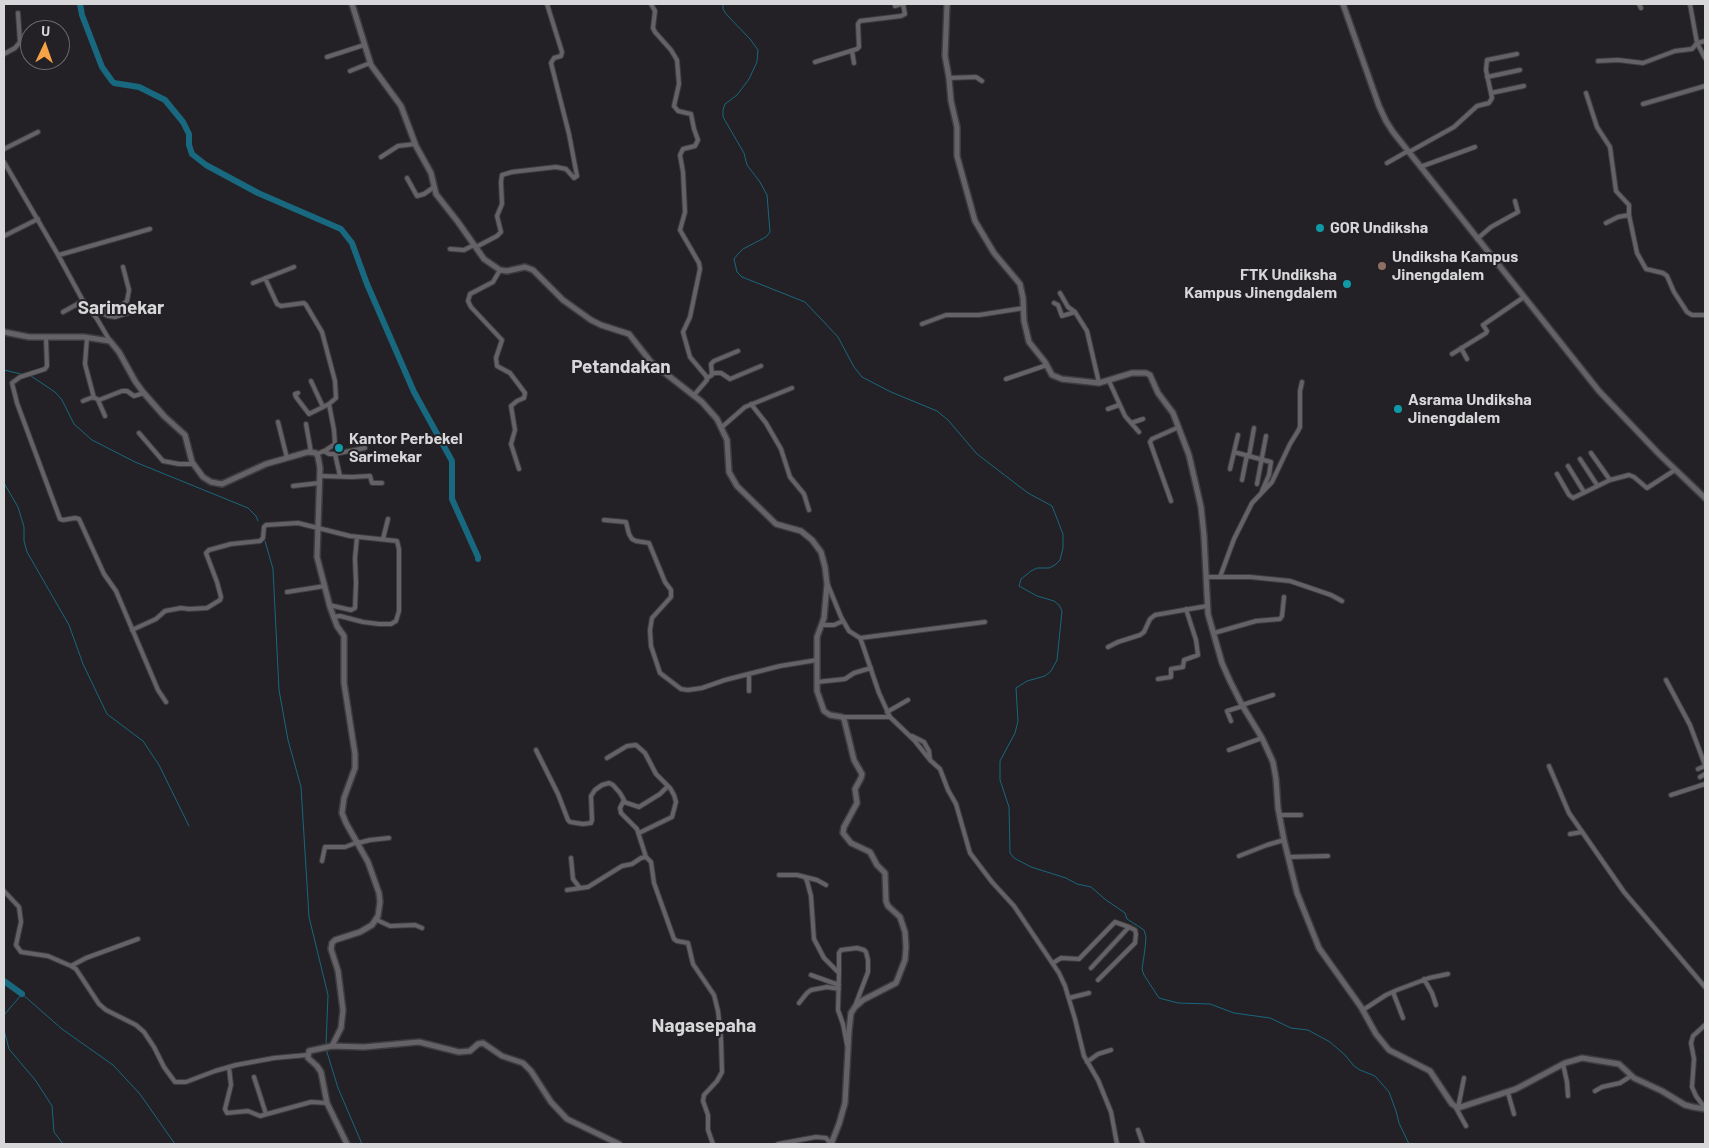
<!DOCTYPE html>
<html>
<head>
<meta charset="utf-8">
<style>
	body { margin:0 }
	#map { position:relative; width:1709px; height:1148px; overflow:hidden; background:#232125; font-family:Barlow,sans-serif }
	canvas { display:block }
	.frame { position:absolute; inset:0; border:5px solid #d7d6d8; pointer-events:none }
	.north { position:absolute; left:20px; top:20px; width:50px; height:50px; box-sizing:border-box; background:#232125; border:1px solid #6b696d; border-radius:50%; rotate:3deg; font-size:14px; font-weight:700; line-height:20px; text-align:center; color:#d7d6d8 }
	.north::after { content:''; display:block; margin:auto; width:18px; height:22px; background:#f6a247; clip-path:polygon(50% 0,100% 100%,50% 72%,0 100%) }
</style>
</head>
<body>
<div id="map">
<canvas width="1709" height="1148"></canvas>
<div class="frame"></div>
<div class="north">U</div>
</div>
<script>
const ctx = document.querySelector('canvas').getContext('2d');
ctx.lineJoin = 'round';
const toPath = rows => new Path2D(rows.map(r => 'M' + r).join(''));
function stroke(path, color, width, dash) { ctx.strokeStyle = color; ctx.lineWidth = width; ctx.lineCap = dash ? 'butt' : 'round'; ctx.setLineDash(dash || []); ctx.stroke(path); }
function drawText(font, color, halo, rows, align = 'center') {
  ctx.font = font + ' Barlow,sans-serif'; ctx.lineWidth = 4; ctx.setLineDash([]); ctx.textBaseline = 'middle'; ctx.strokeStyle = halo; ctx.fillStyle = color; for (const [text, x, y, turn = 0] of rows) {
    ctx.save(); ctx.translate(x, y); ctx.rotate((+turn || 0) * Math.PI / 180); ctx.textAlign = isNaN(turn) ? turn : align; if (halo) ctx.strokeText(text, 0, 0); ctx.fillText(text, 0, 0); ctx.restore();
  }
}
stroke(toPath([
	[723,4,723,9,726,14,750,39,758,50,757,62,749,79,737,95,725,104,723,110,723,117,744,153,747,165,760,182,767,195,770,232,766,237,743,249,738,254,734,259,737,272,742,277,805,302,838,337,854,367,862,377,891,392,937,411,948,420,977,454,1028,493,1052,506,1063,534,1063,548,1060,560,1055,565,1049,568,1037,568,1031,571,1021,579,1019,586,1037,596,1054,601,1059,605,1062,611,1057,660,1051,671,1045,676,1027,681,1016,688,1018,721,1015,733,1000,761,1000,780,1009,807,1010,853,1014,858,1031,867,1066,878,1077,884,1091,887,1106,900,1125,913,1127,919,1144,930,1146,937,1145,949,1142,969,1144,975,1159,998,1178,1003,1210,1004,1234,1013,1270,1018,1291,1028,1308,1030,1330,1042,1345,1055,1354,1066,1360,1070,1375,1076,1389,1092,1396,1111,1399,1123,1409,1144],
	[4,370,21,374],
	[31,376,55,392,62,400,74,424,92,440,135,462,248,508,256,516,258,521],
	[4,483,18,507,24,527,24,541,27,552,69,625,83,664,107,714,143,741,159,765,189,826],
	[265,541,273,569,279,690,288,740,301,787,309,917,328,995,326,1045],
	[4,1021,4,1015,22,994,62,1029,113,1065,140,1094,175,1144],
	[4,1030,9,1049,36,1081,52,1106,54,1132,63,1144],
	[326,1049,338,1088,362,1144]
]), '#18687f', 1);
stroke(toPath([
	[80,4,82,15,102,67,112,81,114,83,139,87,165,100,183,122,189,134,189,145,192,154,206,165,258,193,341,229,352,243,367,284,414,392,452,461,452,499,478,557,478,559],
	[4,981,22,994]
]), '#18687f', 6);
const minor = toPath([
	[651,4,655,11,653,28,655,32,671,50,677,60,679,84,674,106,678,111,691,114,694,129,698,140,695,146,683,149,680,155,683,172,685,212,680,230,699,263,700,269,690,317,683,332,690,357,706,376,707,380,694,395],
	[1639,4,1641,8],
	[1690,4,1697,43,1705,58],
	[895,6,901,4],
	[852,51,854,63],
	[4,54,15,48,20,42,18,13],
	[327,57,364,45],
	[1598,61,1618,60,1643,63,1675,51,1692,49,1697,43,1705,41],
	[815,62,857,49,859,47,858,24,860,21,901,16,905,14,903,4],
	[350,71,370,63],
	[1487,77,1520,70],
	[949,78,976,77,982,81],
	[1491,93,1524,86],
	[1586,93,1597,127,1610,147,1616,191,1629,205,1629,215,1637,253,1646,269,1663,273,1667,276,1674,292,1687,312,1692,315,1705,315],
	[1643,104,1705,86],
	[4,149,38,132],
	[1409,152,1454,127,1477,106,1489,103,1492,98,1486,70,1487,60,1517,54],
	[381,157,398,146,415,144],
	[4,162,57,253,82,299,97,319,110,341],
	[1387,163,1408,151],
	[1420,167,1475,147],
	[407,178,417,196,424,194,434,187],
	[1606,223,1618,217,1629,215],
	[4,236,38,219],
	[1477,239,1491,227,1518,212,1515,201],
	[476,247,497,236,501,232,497,216,502,204,501,182,502,175,512,172,556,167,566,169,574,178,577,176,569,134,551,63,554,58,561,56,562,52,547,4],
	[450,249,464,250,474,245],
	[59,255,150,229],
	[500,270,493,282,470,294,468,301,471,307,502,340,496,358,497,366,510,373,525,393,524,398,517,401,511,406,515,430,511,444,519,469],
	[265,278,277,304,281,306,304,303,306,305,322,332,335,381,336,398,329,404,309,414,296,397,295,394,298,393],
	[253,283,294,267],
	[1060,293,1068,307,1075,312,1087,331,1099,383],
	[1054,303,1058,305,1062,316,1075,312],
	[63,312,83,301],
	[100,312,108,316,115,317,148,307,159,308],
	[94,315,106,310,117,309,127,301,129,290,123,267],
	[922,324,946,315,979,315,1024,308],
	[46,338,47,366,45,369,20,377,12,383,17,403,60,519,63,520,75,518,79,519,104,574,116,591,158,690,166,702],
	[87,338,85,364,94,398],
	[1461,348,1467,359],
	[1452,354,1486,333,1487,331,1483,325,1524,297],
	[712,373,721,373,730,379,761,366],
	[707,378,712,375,711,364,714,361,738,351],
	[1006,379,1047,365],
	[311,381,323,407],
	[1109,381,1125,416,1139,432],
	[98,400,105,416],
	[83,401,93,397,99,400,122,391,127,391,134,396,144,393],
	[751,404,766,423,781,449,790,477,804,494,809,510],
	[1108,409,1119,405],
	[278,422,287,458],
	[1131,423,1143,419],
	[306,424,311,452],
	[722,427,745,407,792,388],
	[139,433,163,461,179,464,193,464],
	[324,451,329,454,334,454,365,448],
	[1234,452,1271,462,1269,475,1262,491],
	[1591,453,1610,480],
	[317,454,326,450,335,444,334,430,329,404],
	[335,454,340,476],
	[1249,456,1254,428],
	[1580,459,1597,485],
	[1568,466,1584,492],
	[1230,469,1238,435],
	[1557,474,1569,495,1573,498,1610,480,1629,475,1634,477,1647,488,1675,470],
	[320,476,352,477,370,476,372,483,382,483],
	[1242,480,1247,455],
	[1257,484,1266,436],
	[293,486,319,483],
	[1171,501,1150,442,1152,439,1179,427],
	[604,520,626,522,629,534,632,539,636,541,649,543,665,582,671,590,671,597,652,618,650,630,651,646,660,673,681,689,688,690,702,688,725,680,780,666,817,660],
	[383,539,388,519],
	[1206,577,1250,577,1290,581,1331,595,1342,601],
	[1220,577,1234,539,1252,503,1272,482,1290,444,1298,431,1300,427,1300,391,1302,382],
	[828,585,841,617,849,631,860,638,862,643,879,693,890,717,914,740,930,760,940,769,948,790,956,804,970,853,992,882,1014,906,1059,973,1065,986,1075,1019,1084,1056,1098,1080,1111,1112,1117,1144],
	[287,592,325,586],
	[329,605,351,610,355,608,356,583,355,558,357,537],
	[822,625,834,625,843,621],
	[132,630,156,619,165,611,181,608,189,609,207,608,220,600,221,597,217,582,206,553,209,550,231,544,260,541,263,538,264,527,266,525,298,523,350,536,397,541,399,549,399,611,396,621,391,624,379,624,363,622,340,616,333,617],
	[1214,633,1256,621,1280,619,1282,616,1284,597],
	[860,638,985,622],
	[1108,647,1118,642,1140,635,1144,632,1150,619,1155,615,1207,606],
	[1158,679,1171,677,1171,669,1183,667,1184,660,1198,655,1196,640,1186,609],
	[1666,680,1690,725,1705,765],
	[817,682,845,679,854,673,871,668],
	[749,691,749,675],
	[1242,705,1273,695],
	[887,712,908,700],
	[843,717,890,717],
	[1231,721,1227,711,1243,706],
	[912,736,924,742,929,751,930,760],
	[536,750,558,794,568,820,570,822,583,824,591,823,592,820,591,796,595,790,602,785,609,783,613,785,620,793,624,800,620,808,621,813,637,829,646,857,651,862,654,883,674,939,677,941,688,943,693,964,714,995,718,1011,721,1038,722,1072,717,1081,704,1095,703,1101,708,1115,708,1130,713,1144],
	[1229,750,1262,738],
	[607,758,627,746,636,745,645,753,656,774,670,788,674,795,676,802,672,817,639,833],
	[1549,766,1569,813,1624,892,1705,987],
	[1698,769,1705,766],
	[1700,777,1705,774],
	[1671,795,1705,784],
	[624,802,639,807,660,794,668,786],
	[1279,815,1301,815],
	[1570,834,1582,832],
	[358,843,370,840,389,838],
	[1239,856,1267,845,1284,840],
	[1288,857,1328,856],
	[571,858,573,879,580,888],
	[322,861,325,847,345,847,358,842],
	[779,875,797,875,805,877,807,881,811,896,814,939,824,958,839,973,838,1010,843,1024,847,1045],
	[805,877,817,880,826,885],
	[567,890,588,887,622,866,632,864,641,858,646,857],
	[4,891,19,907,21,922,16,945,21,952,48,956,71,966,76,969,99,1004,106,1010,136,1025,144,1032,154,1047,164,1067,175,1082,186,1082,215,1071,236,1065,274,1058,307,1055],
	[377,920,390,926,415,925,422,928],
	[1053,963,1061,958,1079,959,1115,922,1129,927,1091,968],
	[71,966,86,958,138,939],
	[839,973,839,953,841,950,857,948,864,950,866,952,868,960,868,972,855,1006],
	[811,975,839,985],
	[1424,979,1432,993,1436,1005],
	[1098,980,1135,943,1136,934,1135,930,1129,927],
	[1393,992,1403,1018],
	[1069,998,1089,993],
	[799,1003,807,993,811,990,827,987,839,989],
	[1363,1010,1386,995,1397,990,1429,978,1448,974],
	[1705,1025,1693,1036,1691,1043,1694,1059,1692,1087,1696,1096,1705,1108],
	[1087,1062,1098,1054,1111,1050],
	[1563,1064,1567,1082,1568,1096],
	[229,1067,231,1085,225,1109,227,1113,248,1111,260,1116,311,1102,327,1103],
	[254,1077,266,1114],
	[1595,1091,1602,1087,1620,1083,1631,1076],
	[1508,1093,1514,1114],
	[1456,1108,1466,1126],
	[1458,1108,1464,1078],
	[1138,1130,1143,1144],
	[778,1144,816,1137,826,1138,831,1144]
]);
const tertiary = toPath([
	[352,4,371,65,401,106,416,146,431,173,436,194,458,222,484,259,500,270,507,271,525,267,533,270,563,300,591,320,601,325,629,334,651,362,702,402,717,419,727,440,729,472,737,486,776,524,801,531,812,540,821,552,825,567,827,584,824,618,817,637,817,691,824,711,830,715,842,717,844,719,854,760,862,774,861,778,855,789,857,803,844,827,843,833,851,843,870,852,877,865,885,873,886,901,888,906,900,917,905,932,906,947,905,960,896,983,863,1000,855,1007,851,1013,849,1031,845,1103,839,1124,831,1144],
	[947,4,945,56,949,78,951,101,957,127,957,156,975,221,994,253,1020,284,1023,298,1024,321,1029,342,1045,362,1052,375,1062,379,1099,383,1132,373,1146,373,1150,375,1158,393,1173,413,1189,455,1201,507,1204,536,1208,614,1222,663,1230,681,1242,705,1262,738,1273,762,1276,779,1278,808,1284,840,1297,893,1319,948,1361,1007,1376,1034,1389,1050,1430,1071,1452,1104,1458,1108,1516,1089,1565,1063,1582,1058,1619,1064,1634,1078,1662,1091,1685,1105,1693,1107,1705,1109],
	[1343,4,1379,106,1386,121,1393,132,1599,391,1659,454,1705,498],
	[4,332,29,337,84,337,110,341,119,352,135,381,143,392,164,416,185,435,192,462,203,477,211,482,222,484,266,464,308,452,316,453,318,457,320,468,317,557,330,607,337,626,344,636,344,683,355,754,355,768,344,798,342,813,346,823,368,862,379,893,380,902,378,916,372,925,360,932,335,940,332,943,331,949,338,971,343,1010,341,1028,332,1046],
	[347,1144,327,1103,321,1072,317,1066,308,1058,309,1051,332,1046,364,1047,419,1042,459,1052,470,1051,478,1044,483,1043,502,1056,523,1063,531,1071,551,1102,567,1119,619,1144]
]);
stroke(minor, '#3d3c3e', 6);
stroke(tertiary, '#3d3c3e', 8);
stroke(minor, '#646266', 4);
stroke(tertiary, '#646266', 5);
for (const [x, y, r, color] of [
	[1320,228,5,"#0f9aa8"],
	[1382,266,5,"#8d6e63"],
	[1347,284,5,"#0f9aa8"],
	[1398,409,5,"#0f9aa8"],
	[339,448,5,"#0f9aa8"]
]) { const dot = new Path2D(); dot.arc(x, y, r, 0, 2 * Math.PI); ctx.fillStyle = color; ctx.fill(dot); stroke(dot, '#232125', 2); }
drawText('bold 16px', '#d7d6d8', '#232125', [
	["GOR Undiksha",1330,228],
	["Undiksha Kampus",1392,257],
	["Jinengdalem",1392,275],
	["FTK Undiksha",1337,275,"right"],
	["Kampus Jinengdalem",1337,293,"right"],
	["Asrama Undiksha",1408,400],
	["Jinengdalem",1408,418],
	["Kantor Perbekel",349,439],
	["Sarimekar",349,457]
], 'left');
drawText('bold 19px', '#d7d6d8', '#232125', [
	["Sarimekar",121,308],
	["Petandakan",621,367],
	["Nagasepaha",704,1026]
]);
</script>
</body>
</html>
